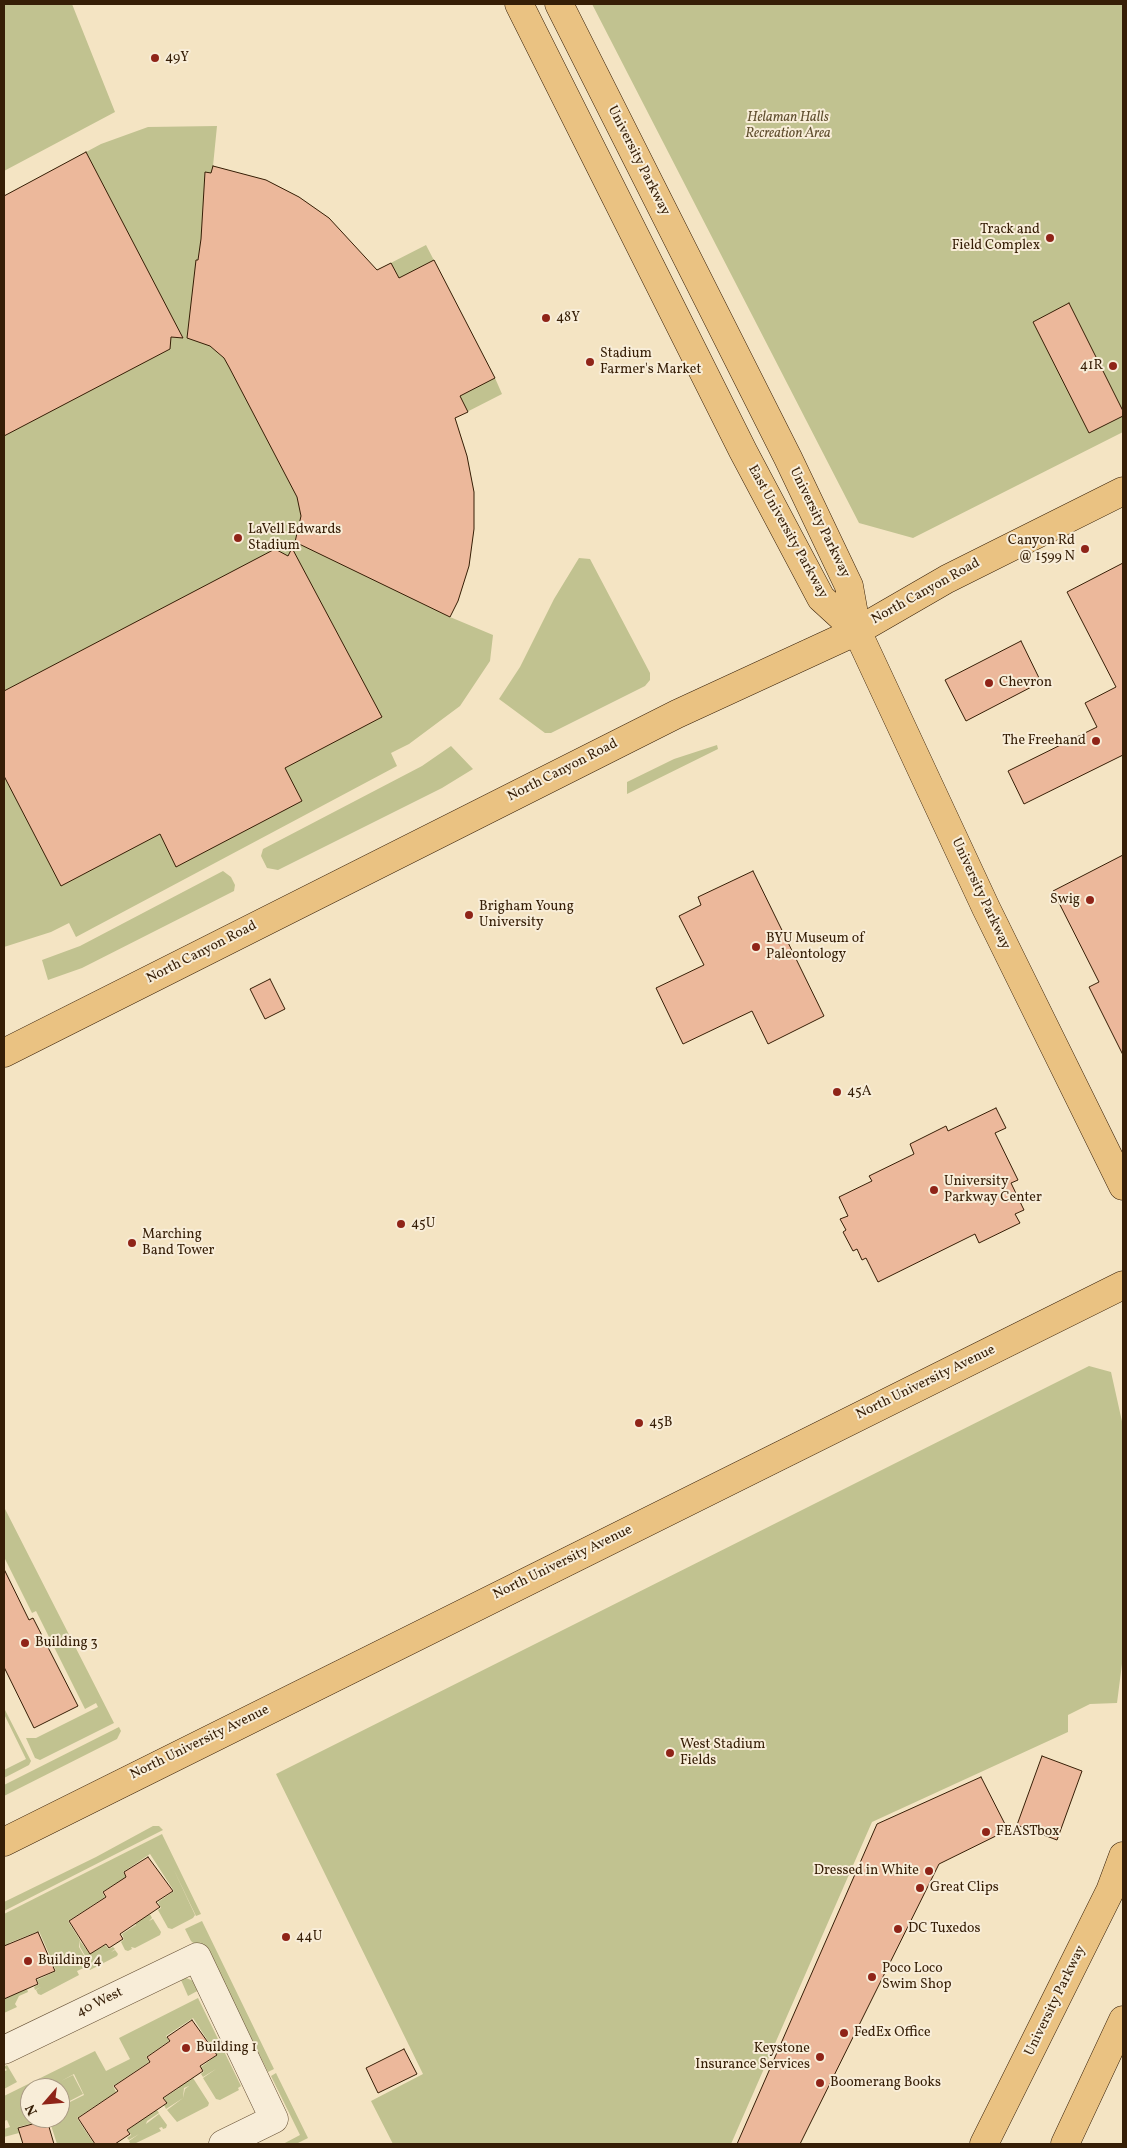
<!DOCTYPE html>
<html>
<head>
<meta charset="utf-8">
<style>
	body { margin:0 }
	#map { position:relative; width:1127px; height:2148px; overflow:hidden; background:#f4e4c3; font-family:Vollkorn,serif }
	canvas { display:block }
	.frame { position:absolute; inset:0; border:5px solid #361e06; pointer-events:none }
	.north { position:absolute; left:20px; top:2078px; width:50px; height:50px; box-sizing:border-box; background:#f8edd8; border:1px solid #aa9a84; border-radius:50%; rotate:243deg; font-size:14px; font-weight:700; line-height:20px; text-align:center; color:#361e06 }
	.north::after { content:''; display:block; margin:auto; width:18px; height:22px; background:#8f2418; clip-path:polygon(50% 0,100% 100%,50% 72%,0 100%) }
</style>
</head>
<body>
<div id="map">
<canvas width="1127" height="2148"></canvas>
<div class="frame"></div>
<div class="north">N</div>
</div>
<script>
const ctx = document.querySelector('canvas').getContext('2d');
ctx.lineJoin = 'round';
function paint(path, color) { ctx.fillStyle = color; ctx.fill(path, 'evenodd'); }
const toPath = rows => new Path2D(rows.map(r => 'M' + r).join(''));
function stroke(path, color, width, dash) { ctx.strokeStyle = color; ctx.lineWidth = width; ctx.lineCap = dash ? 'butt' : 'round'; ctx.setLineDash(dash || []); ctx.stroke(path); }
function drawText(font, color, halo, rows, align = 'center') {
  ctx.font = font + ' Vollkorn,serif'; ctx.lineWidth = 4; ctx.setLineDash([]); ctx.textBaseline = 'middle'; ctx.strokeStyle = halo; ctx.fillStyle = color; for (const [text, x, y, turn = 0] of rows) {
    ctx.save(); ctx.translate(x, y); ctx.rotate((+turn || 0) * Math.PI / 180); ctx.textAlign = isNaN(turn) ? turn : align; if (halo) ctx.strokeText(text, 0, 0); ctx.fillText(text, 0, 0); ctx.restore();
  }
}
paint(toPath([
	[4,4,72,4,115,112,4,171],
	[592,4,1123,4,1123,432,913,538,859,523],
	[217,126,213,166,266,180,299,197,329,218,377,270,426,245,495,378,502,394,455,418,467,456,474,492,474,529,469,566,458,601,450,617,493,635,490,661,460,706,409,744,391,753,397,766,76,937,69,923,51,932,4,947,4,196,101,144,148,127],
	[579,558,590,559,650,673,650,680,645,686,551,733,545,733,499,699,520,667,554,599],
	[717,745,718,749,627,794,627,782,674,759],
	[451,746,473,769,442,788,278,870,267,868,261,856,263,849,422,766],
	[223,871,231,877,235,885,234,891,82,968,48,980,42,960,80,946],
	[1089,1366,1111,1372,1123,1426,1123,1656,1117,1703,1090,1704,1068,1715,1068,1732,872,1822,731,2144,393,2144,371,2101,423,2074,276,1774],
	[4,1507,114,1723,40,1760,35,1758,26,1738,36,1738,98,1707,96,1703,85,1709,36,1611,32,1613,4,1557],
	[4,1708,31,1761,29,1765,4,1778,4,1770,26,1759,4,1714],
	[119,1727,121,1731,117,1739,4,1796,4,1785],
	[153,1826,159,1826,163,1830,4,1911,4,1902,96,1857],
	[162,1834,201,1914,196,1916,173,1868,195,1915,193,1918,172,1929,168,1928,158,1910,161,1908,158,1902,174,1891,150,1854,123,1872,126,1877,102,1892,105,1897,68,1921,80,1940,79,1947,86,1959,93,1960,87,1959,80,1947,80,1941,90,1954,105,1945,109,1949,113,1947,115,1949,111,1952,115,1950,118,1954,117,1956,90,1970,88,1966,77,1971,79,1975,41,1995,38,1994,36,1990,41,1987,35,1990,34,1987,39,1984,37,1980,56,1971,49,1954,39,1931,9,1943,10,1947,4,1950,4,1914],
	[142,1913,145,1917,150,1914,152,1918,149,1921,153,1919,161,1932,160,1935,135,1948,131,1947,132,1949,128,1951,125,1950,121,1942,124,1939,122,1934,136,1925,133,1919],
	[202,1921,274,2069,268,2072,207,1948,198,1947,191,1941,185,1929],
	[186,1978,196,1982,201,1989,188,1996,181,1980],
	[21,1986,22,1991,27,1989,28,1992,19,1996,15,2004,17,2007,4,2013,4,1999,11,1996],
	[198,1998,241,2086,238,2088,239,2090,220,2100,216,2099,203,2078,216,2069,203,2077,201,2074,204,2071,201,2067,217,2055,193,2018,166,2036,169,2041,146,2057,149,2062,113,2086,116,2092,77,2118,94,2144,57,2144,49,2119,18,2127,19,2133,4,2137,4,2129,10,2127,7,2120,4,2121,4,2096,95,2051,106,2071,130,2059,119,2038],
	[74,2074,84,2095,60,2107,60,2118,30,2118,30,2088,48,2088],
	[7,2065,17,2082,4,2089,4,2069,5,2071,7,2070,4,2067],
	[276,2073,308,2138,296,2144,283,2144,300,2135,271,2076],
	[73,2075,83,2094,60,2106,60,2088,49,2087],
	[186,2076,189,2081,193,2078,209,2103,208,2106,177,2122,167,2110,183,2098,185,2089,189,2086,184,2088,183,2098,166,2109,164,2105,167,2103,164,2098,179,2088,176,2083],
	[150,2108,152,2113,157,2110,159,2113,147,2121,146,2124,159,2114,167,2125,166,2128,163,2129,162,2127,159,2128,161,2131,134,2144,130,2143,129,2141,139,2134,129,2140,127,2138,131,2135,128,2130,142,2120,140,2115]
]), '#c1c290');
const building = toPath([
	[86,152,183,338,171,337,170,349,4,436,4,196,86,152],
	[213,166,266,180,299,197,329,218,377,270,391,263,399,278,434,260,495,378,460,396,468,412,455,418,467,456,474,492,474,529,469,566,458,601,450,617,295,542,301,516,297,497,229,367,224,358,210,346,187,338,196,260,198,260,201,239,205,172,211,173,213,166],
	[1069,303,1123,411,1123,416,1089,433,1033,322,1069,303],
	[292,548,382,717,285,768,302,801,176,867,160,834,61,886,4,776,4,691,275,549,288,556,292,548],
	[1123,563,1123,755,1024,804,1008,771,1097,727,1085,703,1116,687,1067,592,1123,563],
	[1021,641,1041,682,966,721,945,680,1021,641],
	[1123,855,1123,1055,1089,987,1099,982,1053,891,1123,855],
	[753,871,824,1016,768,1044,752,1011,683,1044,656,988,704,965,679,916,701,905,698,897,753,871],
	[270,979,285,1009,265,1019,250,989,270,979],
	[996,1108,1006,1128,995,1133,1018,1180,1011,1183,1024,1210,1015,1214,1020,1223,979,1243,975,1234,878,1282,866,1258,862,1260,857,1249,853,1251,843,1232,846,1230,840,1219,848,1216,839,1197,872,1181,869,1176,914,1154,910,1144,946,1126,948,1131,996,1108],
	[4,1569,29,1620,33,1618,78,1706,34,1728,4,1667,4,1569],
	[1042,1756,1082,1771,1057,1840,1017,1825,1042,1756],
	[981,1777,1008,1830,939,1864,800,2144,737,2144,877,1824,981,1777],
	[148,1857,173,1891,156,1902,160,1907,120,1934,123,1939,109,1948,106,1944,90,1954,69,1921,106,1897,103,1892,126,1877,124,1872,148,1857],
	[38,1932,55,1971,36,1979,38,1984,4,1999,4,1946,38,1932],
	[192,2020,217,2055,200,2066,203,2071,163,2098,167,2103,127,2130,130,2134,115,2144,95,2144,78,2118,118,2091,114,2086,150,2062,147,2057,170,2041,167,2037,192,2020],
	[404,2049,417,2074,378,2093,366,2068,404,2049],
	[47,2120,54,2144,23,2144,18,2128,47,2120]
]);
paint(building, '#ecb89b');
stroke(building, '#361e06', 1);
const minor = toPath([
	[4,2050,197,1957,274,2119,223,2144]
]);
const major = toPath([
	[519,4,743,451,821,598,857,631],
	[559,4,788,458,849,586,857,631,986,908,1123,1186],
	[4,1053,677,714,857,631,947,579,1123,491],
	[984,2144,1110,1891,1123,1856],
	[1065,2144,1123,2020]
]);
const highway = toPath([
	[4,1842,1123,1285]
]);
stroke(minor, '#665035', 29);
stroke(major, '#361e06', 29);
stroke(highway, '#361e06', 29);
stroke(minor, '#f8edd8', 28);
stroke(major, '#eac282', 28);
stroke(highway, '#eac282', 28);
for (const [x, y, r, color] of [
	[155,58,5,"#8f2418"],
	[1050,238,5,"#8f2418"],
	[546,318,5,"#8f2418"],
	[590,362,5,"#8f2418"],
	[1113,366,5,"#8f2418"],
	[238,538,5,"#8f2418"],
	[1085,549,5,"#8f2418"],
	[989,683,5,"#8f2418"],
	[1096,741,5,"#8f2418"],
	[1090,900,5,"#8f2418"],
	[469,915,5,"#8f2418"],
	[756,947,5,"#8f2418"],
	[837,1092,5,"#8f2418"],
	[934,1190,5,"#8f2418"],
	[401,1224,5,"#8f2418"],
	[132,1243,5,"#8f2418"],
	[639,1423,5,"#8f2418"],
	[25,1643,5,"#8f2418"],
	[670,1753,5,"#8f2418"],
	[986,1832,5,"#8f2418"],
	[929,1871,5,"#8f2418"],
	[920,1888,5,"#8f2418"],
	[898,1929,5,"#8f2418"],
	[286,1937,5,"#8f2418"],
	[28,1961,5,"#8f2418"],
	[872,1977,5,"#8f2418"],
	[844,2033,5,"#8f2418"],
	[186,2048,5,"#8f2418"],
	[820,2057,5,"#8f2418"],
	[820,2083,5,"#8f2418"]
]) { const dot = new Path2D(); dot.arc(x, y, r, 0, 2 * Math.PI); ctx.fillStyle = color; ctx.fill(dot); stroke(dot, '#f8edd8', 2); }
drawText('14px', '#361e06', '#f8edd8', [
	["49Y",165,58],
	["Track and",1040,230,"right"],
	["Field Complex",1040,246,"right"],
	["48Y",556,318],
	["Stadium",600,354],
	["Farmer's Market",600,370],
	["41R",1103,366,"right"],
	["LaVell Edwards",248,530],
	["Stadium",248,546],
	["Canyon Rd",1075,541,"right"],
	["@ 1599 N",1075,557,"right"],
	["Chevron",999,683],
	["The Freehand",1086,741,"right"],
	["Swig",1080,900,"right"],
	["Brigham Young",479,907],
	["University",479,923],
	["BYU Museum of",766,939],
	["Paleontology",766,955],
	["45A",847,1092],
	["University",944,1182],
	["Parkway Center",944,1198],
	["45U",411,1224],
	["Marching",142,1235],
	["Band Tower",142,1251],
	["45B",649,1423],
	["Building 3",35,1643],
	["West Stadium",680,1745],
	["Fields",680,1761],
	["FEASTbox",996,1832],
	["Dressed in White",919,1871,"right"],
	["Great Clips",930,1888],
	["DC Tuxedos",908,1929],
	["44U",296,1937],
	["Building 4",38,1961],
	["Poco Loco",882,1969],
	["Swim Shop",882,1985],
	["FedEx Office",854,2033],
	["Building 1",196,2048],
	["Keystone",810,2049,"right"],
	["Insurance Services",810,2065,"right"],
	["Boomerang Books",830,2083]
], 'left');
drawText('italic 14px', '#604f2f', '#f8edd8', [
	["Helaman Halls",788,118],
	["Recreation Area",788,134]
]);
drawText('14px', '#361e06', '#f8edd8', [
	["University Parkway",638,161,63],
	["University Parkway",819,523,64],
	["East University Parkway",787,532,61],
	["North Canyon Road",926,592,-29],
	["North Canyon Road",563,771,-27],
	["University Parkway",980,894,65],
	["North Canyon Road",202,953,-27],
	["North University Avenue",926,1383,-26],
	["North University Avenue",563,1563,-26],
	["North University Avenue",200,1743,-26],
	["University Parkway",1056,2001,-64],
	["40 West",100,2003,-26]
]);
</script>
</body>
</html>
